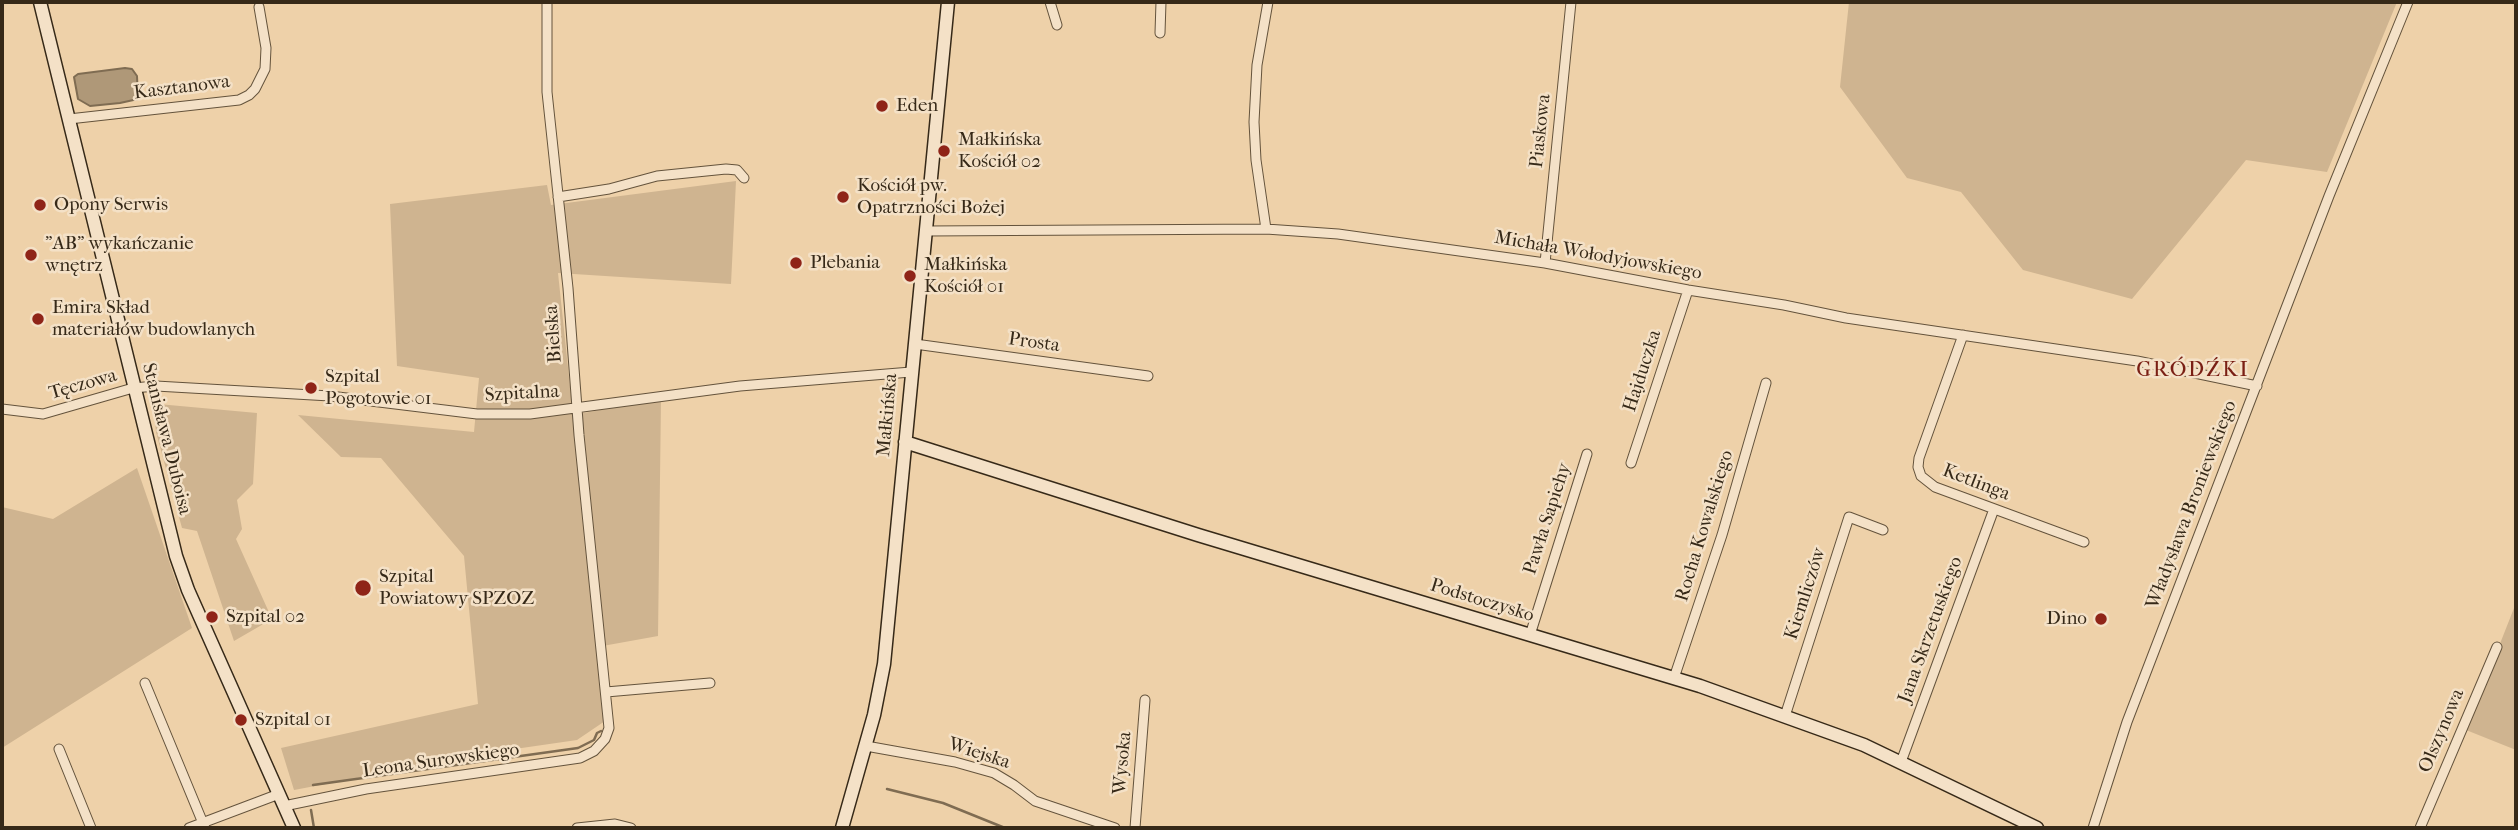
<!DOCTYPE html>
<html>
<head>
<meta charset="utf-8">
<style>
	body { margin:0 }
	#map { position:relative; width:2518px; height:830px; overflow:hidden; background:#eed1a9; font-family:"IM FELL French Canon",serif }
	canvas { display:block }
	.frame { position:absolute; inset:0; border:4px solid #362918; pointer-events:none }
</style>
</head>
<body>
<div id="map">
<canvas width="2518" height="830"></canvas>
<div class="frame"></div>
</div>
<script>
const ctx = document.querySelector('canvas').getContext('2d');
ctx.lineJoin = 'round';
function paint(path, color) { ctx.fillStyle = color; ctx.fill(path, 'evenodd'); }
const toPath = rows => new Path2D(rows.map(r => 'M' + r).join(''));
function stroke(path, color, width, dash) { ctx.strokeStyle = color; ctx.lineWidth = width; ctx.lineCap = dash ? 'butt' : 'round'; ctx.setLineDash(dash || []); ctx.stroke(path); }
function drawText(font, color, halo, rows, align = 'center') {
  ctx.font = font + ' "IM FELL French Canon",serif'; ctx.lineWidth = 5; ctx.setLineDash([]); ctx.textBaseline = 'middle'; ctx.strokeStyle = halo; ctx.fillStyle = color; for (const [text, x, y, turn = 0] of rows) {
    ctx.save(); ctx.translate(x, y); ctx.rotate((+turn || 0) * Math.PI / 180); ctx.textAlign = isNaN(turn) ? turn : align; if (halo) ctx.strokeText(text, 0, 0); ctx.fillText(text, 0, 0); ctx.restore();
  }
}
paint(toPath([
	[1849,2,2397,2,2327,172,2246,160,2132,299,2023,270,1961,192,1907,178,1840,87],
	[736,181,731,284,558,273,573,415,661,399,658,636,597,647,605,721,577,740,494,752,294,790,281,748,478,704,464,556,381,458,341,457,298,415,474,432,479,378,397,366,390,204,547,185,551,205],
	[158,404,257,413,253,484,237,500,242,529,236,539,272,619,234,641,197,531,182,528,156,432,154,411],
	[137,468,192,628,2,748,2,507,53,519],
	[2516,603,2516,750,2466,730]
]), '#cfb490');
const water = toPath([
	[125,68,132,69,137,76,138,99,120,103,90,106,78,99,74,77,78,74,125,68]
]);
paint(water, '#af9878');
stroke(water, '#7f6c52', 2);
stroke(toPath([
	[313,785,578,748,594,740,597,733,601,731],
	[887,789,943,803,1005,828],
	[311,810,314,828]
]), '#7f6c52', 2.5);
const street = toPath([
	[1050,2,1057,25],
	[1160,33,1161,2],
	[69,119,239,100,249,95,255,89,265,69,266,48,259,7],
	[558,197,609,189,657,176,726,169,737,170,744,178],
	[1266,229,1256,160,1254,122,1257,65,1268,2],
	[927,231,1266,229,1338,234,1545,263,1688,290,1784,305,1846,318,2137,361,2257,386],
	[1545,263,1571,2],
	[1963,335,1919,458,1918,467,1921,476,1935,487,2084,542],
	[915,344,1148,376],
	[2,409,43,414,133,388,156,386,330,396,477,414,530,414,740,386,911,372],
	[1631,463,1688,290],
	[1530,635,1587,454],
	[1674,678,1722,535,1766,383],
	[145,683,205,828],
	[606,692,710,683],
	[1785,716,1849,517,1883,530],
	[866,746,955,762,994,773,1014,785,1035,801,1115,828],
	[59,749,91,828],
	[1901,762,1994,509],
	[284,806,366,789,580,758,594,751,605,739,609,728,579,435,568,288,547,92,547,2],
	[189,828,279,794],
	[577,828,615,824,631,828],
	[1135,828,1145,700],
	[2093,828,2127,722,2329,196,2408,2],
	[2420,828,2497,647]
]);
const secondary = toPath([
	[40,2,176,556,188,590,294,828],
	[905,442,1198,535,1700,686,1864,745,2037,828],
	[842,828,874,715,884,664,948,2]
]);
stroke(street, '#64533c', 11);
stroke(secondary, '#362918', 15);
stroke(street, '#f4e1c7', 9);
stroke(secondary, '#f4e1c7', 12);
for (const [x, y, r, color] of [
	[882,106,7,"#8f2418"],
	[944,151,7,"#8f2418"],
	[843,197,7,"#8f2418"],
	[40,205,7,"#8f2418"],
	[31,255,7,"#8f2418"],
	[796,263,7,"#8f2418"],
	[910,276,7,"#8f2418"],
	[38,319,7,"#8f2418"],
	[311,388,7,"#8f2418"],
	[363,588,9,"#8f2418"],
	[212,617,7,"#8f2418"],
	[2101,619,7,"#8f2418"],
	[241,720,7,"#8f2418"]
]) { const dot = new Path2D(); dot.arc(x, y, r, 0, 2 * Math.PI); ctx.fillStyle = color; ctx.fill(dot); stroke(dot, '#f4e1c7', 2.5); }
drawText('19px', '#362918', '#f4e1c7', [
	["Kasztanowa",182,88,-7],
	["Piaskowa",1541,131,-84],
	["Michała Wołodyjowskiego",1598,256,10],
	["Bielska",554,334,-94],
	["Prosta",1034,343,8],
	["Hajduczka",1643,371,-72],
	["Tęczowa",83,385,-16],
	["Szpitalna",522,394,-3],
	["Małkińska",888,415,-85],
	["Stanisława Duboisa",166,439,76],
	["Ketlinga",1976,483,21],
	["Władysława Broniewskiego",2192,505,-69],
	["Pawła Sapiehy",1548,519,-72],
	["Rocha Kowalskiego",1705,526,-73],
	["Kiemliczów",1806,594,-72],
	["Podstoczysko",1482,601,17],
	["Jana Skrzetuskiego",1931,630,-70],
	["Olszynowa",2442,731,-67],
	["Wiejska",979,754,18],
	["Leona Surowskiego",441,761,-8],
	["Wysoka",1123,763,-85]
]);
drawText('19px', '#362918', '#f4e1c7', [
	["Eden",896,106],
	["Małkińska",958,140],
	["Kościół 02",958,162],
	["Kościół pw.",857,186],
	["Opatrzności Bożej",857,208],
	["Opony Serwis",54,205],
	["\"AB\" wykańczanie",45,244],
	["wnętrz",45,266],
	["Plebania",810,263],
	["Małkińska",924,265],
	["Kościół 01",924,287],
	["Emira Skład",52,308],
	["materiałów budowlanych",52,330],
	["Szpital",325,377],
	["Pogotowie 01",325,399],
	["Szpital",379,577],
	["Powiatowy SPZOZ",379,599],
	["Szpital 02",226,617],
	["Dino",2087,619,"right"],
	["Szpital 01",255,720]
], 'left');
ctx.letterSpacing = '2px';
drawText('21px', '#7a1f14', '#f4e1c7', [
	["GRÓDŹKI",2193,371]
]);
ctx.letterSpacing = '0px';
</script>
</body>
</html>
